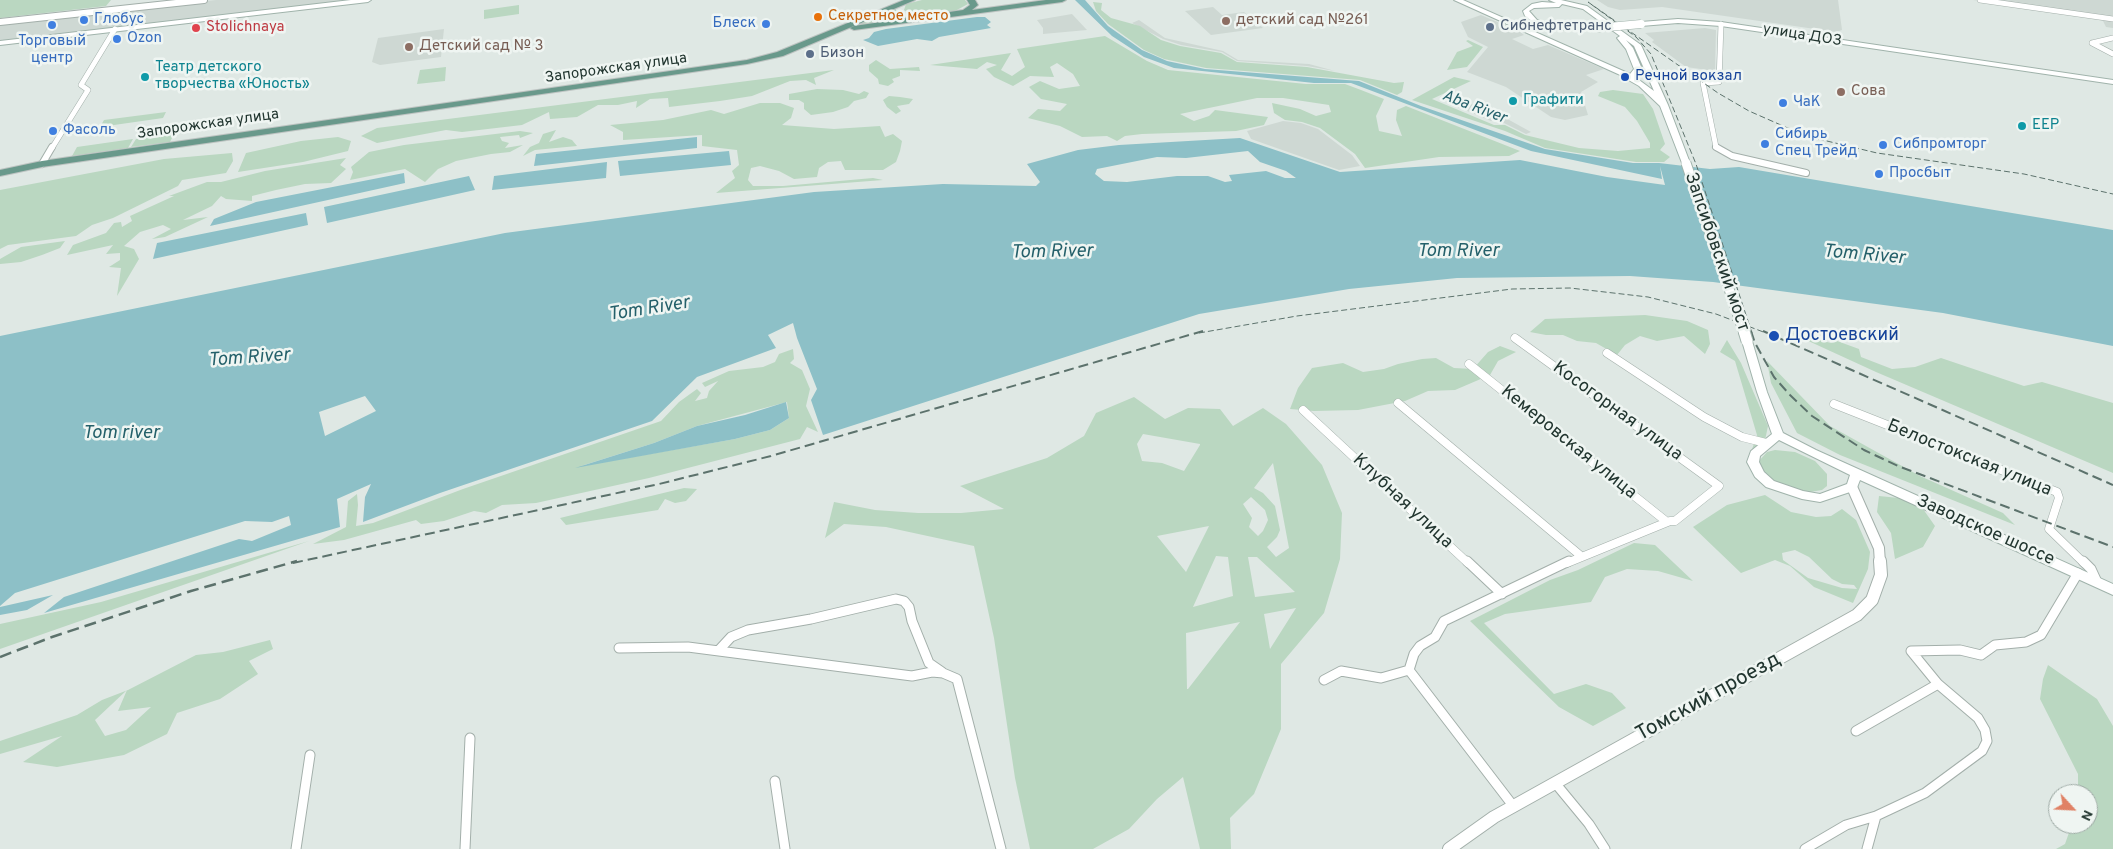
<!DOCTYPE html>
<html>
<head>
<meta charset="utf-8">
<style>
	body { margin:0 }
	#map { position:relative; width:2113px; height:849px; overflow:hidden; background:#dfe8e4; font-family:Overpass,sans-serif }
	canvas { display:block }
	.north { position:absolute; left:2048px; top:784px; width:50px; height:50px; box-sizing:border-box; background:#eff5f2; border:1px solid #9da9a4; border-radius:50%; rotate:115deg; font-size:14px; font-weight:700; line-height:20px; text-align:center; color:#223630 }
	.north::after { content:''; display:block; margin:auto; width:18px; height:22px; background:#e08165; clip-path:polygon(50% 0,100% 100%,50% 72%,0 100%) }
</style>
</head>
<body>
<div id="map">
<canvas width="2113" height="849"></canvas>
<div class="north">N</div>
</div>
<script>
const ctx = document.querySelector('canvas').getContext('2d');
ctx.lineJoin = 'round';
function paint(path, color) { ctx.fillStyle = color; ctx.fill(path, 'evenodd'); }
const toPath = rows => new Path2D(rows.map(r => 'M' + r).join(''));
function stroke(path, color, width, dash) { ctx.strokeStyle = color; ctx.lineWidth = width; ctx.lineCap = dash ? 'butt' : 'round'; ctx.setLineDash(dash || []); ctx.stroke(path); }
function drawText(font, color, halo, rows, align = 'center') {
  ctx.font = font + ' Overpass,sans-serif'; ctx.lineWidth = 5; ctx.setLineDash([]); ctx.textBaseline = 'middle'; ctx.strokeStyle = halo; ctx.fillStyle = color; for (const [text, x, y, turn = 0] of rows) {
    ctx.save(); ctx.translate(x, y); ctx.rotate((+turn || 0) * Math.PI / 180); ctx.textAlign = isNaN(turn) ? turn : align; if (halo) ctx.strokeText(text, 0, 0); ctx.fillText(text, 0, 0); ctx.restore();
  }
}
paint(toPath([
	[216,0,352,0,0,41,0,23],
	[1597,0,1838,0,1842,30,1836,32,1662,7,1620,10,1608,7],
	[1973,0,2113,0,2113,28,2106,27,2102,19],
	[1213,7,1222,15,1244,12,1263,28,1211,35,1185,11],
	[1072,14,1087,30,1043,34,1043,28,1037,20],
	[1481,15,1519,31,1524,35,1512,39,1533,49,1548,45,1604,69,1586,75,1598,82,1581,92,1588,115,1565,120,1551,117,1506,87,1467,72,1488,47,1468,37,1461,22],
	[1139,20,1165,38,1223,51,1238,60,1309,64,1335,71,1307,66,1237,61,1222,52,1181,45,1163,39,1132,23],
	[1705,28,1716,30,1715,71,1686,67,1652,42,1654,40,1645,33],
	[444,29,441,57,380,65,372,62,378,38],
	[1479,103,1482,105,1531,132,1526,134,1498,120,1491,121,1458,107],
	[1283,121,1301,123,1318,129,1352,155,1360,166,1339,170,1251,139,1247,131]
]), '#ced8d3');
paint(toPath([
	[0,0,111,0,106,6,0,18],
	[922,0,965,0,968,4,955,11,928,15,913,15,904,10,906,4],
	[1093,2,1102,3,1101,10,1111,18,1140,26,1161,40,1180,46,1221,53,1237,62,1307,67,1394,83,1404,82,1402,92,1397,95,1360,80,1206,68,1164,59,1144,50,1108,24,1096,11],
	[519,5,519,14,484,19,484,10],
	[895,8,899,15,911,18,848,26],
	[1105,36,1147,61,1168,70,1306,84,1345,84,1361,90,1384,99,1376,116,1379,131,1402,136,1396,120,1397,110,1406,106,1520,151,1509,156,1439,157,1365,168,1355,154,1320,128,1302,122,1285,120,1274,113,1272,103,1300,109,1316,116,1331,112,1329,105,1283,98,1257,98,1180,114,1194,121,1209,116,1215,110,1268,117,1264,125,1236,131,1142,134,1125,136,1117,141,1107,136,1082,137,1060,126,1028,118,1038,109,1060,111,1067,104,1041,99,1029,87,1040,81,1059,89,1080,86,1073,74,1057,63,1050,67,1054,77,1030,76,1013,86,994,77,986,69,997,65,987,62,977,69,930,65,1011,53,1001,70,1012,76,1025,67,1017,49],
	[1468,40,1483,47,1467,67,1447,70,1457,52,1473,46,1466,41],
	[876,60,890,69,919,67,920,71,900,70,900,76,892,79,894,82,888,86,879,84,878,79,869,71,869,65],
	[446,67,445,81,417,84,420,70],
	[834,70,814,78,816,85,806,80,790,81,752,96,720,101,669,107,668,98,650,99,636,108,637,101,618,105,598,105,577,117,550,119,549,112,522,125,462,132,446,130,377,143,361,136,377,128],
	[1454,77,1471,81,1432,99,1494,125,1505,125,1525,135,1579,148,1618,151,1650,148,1650,143,1637,121,1625,107,1598,96,1600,92,1613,90,1643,94,1653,109,1665,144,1660,150,1670,157,1664,162,1636,162,1545,148,1505,131,1412,100],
	[817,89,843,90,859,94,864,91,869,93,866,98,854,101,848,107,833,112,811,115,804,109,804,103,799,100,789,100,789,94],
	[889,96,900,97,913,99,909,104,897,106,901,111,896,114,887,107,883,100],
	[760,103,780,103,794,108,791,118,782,125,834,129,880,126,885,137,893,134,902,141,900,151,896,162,883,170,845,170,841,161,828,162,819,168,817,177,794,179,779,171,760,166,751,168,748,180,753,186,783,186,873,178,883,180,716,193,735,178,732,171,739,165,737,150,702,146,702,135,623,140,623,132,610,125,663,120,711,110,724,114],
	[166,112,163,118,100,127,104,120],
	[556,130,549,142,563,137,572,140,577,146,535,150,523,156,530,147,539,143,543,134],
	[520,131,533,133,520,138,519,135,500,137,502,141,509,143,505,148,523,145,510,152,491,154,456,161,438,169,425,182,405,169,350,180,353,172,351,167,369,152,404,145],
	[174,134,170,142,131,147,136,139],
	[338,137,351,141,348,151,303,162,238,172,246,153,301,141],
	[133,139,128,148,72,156,77,147],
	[232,153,233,161,226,173,182,180,178,186,113,218,92,225,76,236,8,245,0,249,0,190,164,159],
	[346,158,340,165,346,169,331,183,305,184,276,190,252,196,252,201,226,199,221,196,212,206,183,220,208,217,165,237,152,239,171,229,163,225,140,232,124,246,134,249,139,259,117,296,121,268,109,267,120,260,120,253,106,254,113,245,67,255,73,245,106,233,114,223,121,222,122,227,132,221,130,216,174,196,169,196,207,182,221,182,265,171],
	[65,241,60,248,42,255,21,262,0,264,0,259,21,247],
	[1645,315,1687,321,1708,330,1710,344,1705,354,1684,336,1657,341,1640,336,1625,345,1617,355,1596,343,1577,341,1563,335,1546,335,1530,332,1545,319],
	[1791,333,1831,343,1837,341,1859,349,1861,357,1892,369,1915,367,1941,358,2024,386,2042,382,2113,403,2113,473,1876,372],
	[1727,340,1741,363,1768,426,1764,445,1750,455,1757,435,1735,361,1720,352],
	[1500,346,1516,352,1498,361,1490,375,1455,390,1428,391,1405,401,1358,410,1314,411,1290,409,1298,388,1312,368,1343,363,1363,372,1384,369,1398,364,1422,359,1436,358,1454,368,1473,369,1488,352],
	[793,349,794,359,790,363,802,370,810,389,806,406,818,432,807,427,800,439,649,478,536,503,502,505,486,513,474,511,444,521,421,524,416,520,344,540,313,544,346,527,348,501,357,494,358,505,356,526,373,523,463,489,661,421,679,402,697,389,701,393,695,401,707,398,709,391,718,381,705,387,702,383,729,371,763,367,775,362,779,354],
	[787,402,789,418,770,430,735,439,581,466,654,443,697,426],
	[1767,361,1830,426,1920,476,2003,513,2015,525,1840,455,1797,433,1771,383],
	[1134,397,1165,419,1188,408,1220,409,1233,426,1263,408,1286,424,1322,465,1342,513,1340,559,1324,613,1281,664,1281,729,1254,794,1230,818,1231,849,1200,849,1183,777,1157,799,1129,829,1093,849,1030,849,1015,778,994,638,974,546,886,527,844,524,825,538,834,502,875,510,918,513,961,513,1004,509,960,486,1047,458,1084,436,1096,413],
	[1143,434,1200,444,1200,445,1184,471,1162,463,1142,461,1137,444],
	[1273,463,1289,548,1276,557,1267,547,1277,537,1280,530,1275,506,1263,493,1254,488],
	[1251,497,1265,510,1268,520,1263,531,1258,536,1249,527,1252,518,1243,504],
	[1209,526,1186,572,1157,536],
	[1216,556,1228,557,1233,596,1193,607],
	[1248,557,1257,557,1295,592,1255,597],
	[1296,608,1270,649,1264,614],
	[1240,622,1188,689,1187,689,1186,633],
	[1775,450,1795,452,1815,461,1827,474,1827,486,1822,490,1804,493,1772,481,1761,468,1759,461,1767,452],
	[684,488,697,489,686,501,675,503,665,499,658,510,566,525,560,518],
	[1765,495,1791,512,1816,517,1831,516,1842,509,1856,520,1870,552,1868,569,1853,603,1814,587,1790,566,1775,560,1741,573,1693,527,1727,505],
	[1795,550,1809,557,1832,579,1842,584,1854,585,1857,589,1842,588,1808,578,1783,560,1782,553],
	[1879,496,1899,498,1923,509,1935,526,1923,547,1895,559,1891,533,1877,512],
	[309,541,0,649,0,624,101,602],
	[1634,543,1655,545,1693,581,1658,571,1627,569,1605,577,1591,602,1505,614,1484,623,1554,694,1586,684,1612,693,1626,708,1593,726,1559,707,1470,621,1550,580,1578,570],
	[270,640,273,649,249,661,258,674,220,699,177,713,167,734,124,755,57,767,23,762,62,736,0,754,0,741,77,715,102,700,128,690,196,655,223,652],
	[127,690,118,711,151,707,126,730,105,736,95,720],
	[2048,665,2097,699,2113,726,2113,849,2056,849,2065,844,2072,824,2088,824,2088,794,2078,794,2078,774,2040,699,2043,679]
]), '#bad7c1');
paint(toPath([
	[1075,0,1085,0,1108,26,1142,50,1167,61,1205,69,1359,81,1421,106,1545,149,1633,163,1659,163,1710,169,1739,167,2113,230,2113,346,1943,313,1713,282,1630,276,1457,278,1349,289,1199,314,823,435,811,400,817,389,797,338,793,323,768,335,776,348,697,377,652,421,440,493,363,522,365,497,371,484,337,499,340,527,44,613,64,597,239,539,252,541,291,525,289,516,272,522,245,521,15,593,0,606,0,336,505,233,814,192,943,184,1036,186,1040,182,1027,164,1078,150,1119,145,1240,138,1340,172,1520,160,1607,177,1665,185,1660,166,1662,179,1531,151,1351,83,1314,83,1174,68,1144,57,1112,36],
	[1248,151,1260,162,1286,171,1296,178,1285,178,1266,171,1229,175,1232,181,1225,182,1208,176,1177,176,1127,182,1104,181,1095,174,1097,169,1157,157,1186,158],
	[365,396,376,411,325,436,319,412],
	[977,17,985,17,991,22,987,25,991,28,939,37,932,41,917,39,878,46,863,40,869,38,874,32,886,29],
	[697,137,697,148,534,166,536,154],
	[729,151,731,165,620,176,618,161],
	[607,162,606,178,492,190,494,176],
	[404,173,405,183,210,226,214,219,256,202],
	[469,176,475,190,327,223,324,207],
	[306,213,308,225,153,259,157,243],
	[786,402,789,418,770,430,735,439,575,468,654,443,697,426,745,415],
	[53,595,27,610,0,615,0,607]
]), '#8dc0c7');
const minorFar3 = toPath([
	[1980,0,2113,19],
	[2092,43,2113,54],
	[2092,43,2113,38],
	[52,148,88,90,81,85,115,29],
	[1718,148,1716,147,1703,83,1719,82,1721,24]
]);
const minorFar2 = toPath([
	[1716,147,1732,156,1806,173],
	[42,164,52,147]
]);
const minorFar1 = toPath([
	[1515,338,1719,486,1675,521,1670,521,1567,563],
	[1607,353,1704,417,1742,437,1766,443],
	[1469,364,1667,522],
	[1398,403,1581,556],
	[1834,404,2057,492,2059,498,2049,529,2084,563],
	[1303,410,1468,563]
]);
const minor = toPath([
	[1467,561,1502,594],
	[2083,561,2091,569,2097,582],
	[619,648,688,647,912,676,932,672,943,673,957,679,1001,849],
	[719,650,731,637,748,630,811,619,896,599,904,601,909,607,912,621,929,663,942,672],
	[1409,670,1414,654,1420,646,1435,637,1444,621,1569,561],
	[1409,670,1514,807],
	[1324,680,1341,671,1381,678,1409,670],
	[1856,731,1938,684],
	[775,781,785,849],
	[1556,784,1589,824,1605,849],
	[296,849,310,755],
	[465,849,470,738],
	[1805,849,1846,825,1876,816],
	[1867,849,1876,816,1925,793,1982,751,1987,741,1985,730,1978,718,1938,684,1911,651,1960,650,1981,655,1995,645,2026,642,2041,635,2078,573]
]);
const tertiaryFar2 = toPath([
	[0,22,204,0]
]);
const tertiaryFar1 = toPath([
	[1852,487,1879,548,1880,563]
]);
const tertiary = toPath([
	[1449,849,1494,817,1857,615,1872,600,1881,575,1880,561]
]);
const secondary = toPath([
	[351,0,371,0,368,2,0,45,0,41,351,0],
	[1454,0,1463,0,1630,74,1634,69,1626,49,1617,38,1620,36,1583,9,1562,4,1559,7,1534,8,1529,11,1537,20,1554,26,1597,26,1599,27,1599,29,1550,30,1533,22,1525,16,1523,11,1532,4,1542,2,1556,3,1549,0,1561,0,1587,6,1641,45,1668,105,1690,163,1689,165,1686,166,1682,163,1660,106,1639,86,1618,74,1454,0],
	[1626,40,1634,46,1654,91,1635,77,1642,69,1633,48,1626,40],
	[1678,19,1721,22,2113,80,2113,84,1721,26,1678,23,1641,26,1638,24,1641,22,1678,19],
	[1747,338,1752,341,1767,392,1783,433,1816,450,2113,584,2113,595,1860,480,1856,490,1820,502,1802,499,1766,487,1755,477,1747,462,1751,451,1772,434,1757,392,1742,341,1747,338],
	[1779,440,1850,475,1847,484,1820,494,1803,491,1774,481,1764,472,1759,462,1760,456,1779,440]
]);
const primary = toPath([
	[904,0,915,0,783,56,747,64,42,167,0,176,0,170,42,161,747,60,777,52,904,0],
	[967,0,975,0,978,5,972,10,1046,0,1066,0,1062,2,854,30,850,28,854,26,963,10,970,5,967,0]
]);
stroke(minorFar3, '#a3afaa', 6);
stroke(minorFar2, '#a3afaa', 8);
stroke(minorFar1, '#a3afaa', 9);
stroke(minor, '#a3afaa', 11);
stroke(tertiaryFar2, '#a3afaa', 8);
stroke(tertiaryFar1, '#a3afaa', 12);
stroke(tertiary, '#a3afaa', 14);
stroke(secondary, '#a0b3ab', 2);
stroke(primary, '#bdc3c1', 2);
stroke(minorFar3, '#fff', 5);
stroke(minorFar2, '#fff', 6);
stroke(minorFar1, '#fff', 8);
stroke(minor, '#fff', 9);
stroke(tertiaryFar2, '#fff', 6);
stroke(tertiaryFar1, '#fff', 10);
stroke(tertiary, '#fff', 12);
paint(secondary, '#fff');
paint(primary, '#69998b');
stroke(toPath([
	[1199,333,1297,316,1512,289,1570,288,1648,297,1716,314,1766,333],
	[1752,333,1696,164,1651,54,1636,37,1588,2,1718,93,1749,111,1806,136,1877,153,2024,174,2113,194]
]), '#5c726c', 1, [6, 3]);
stroke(toPath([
	[1751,331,1755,343,1774,377,1790,395,1812,416,1864,450,1898,466,2113,547],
	[1763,331,2113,485],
	[293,563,659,484,771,456,1203,331]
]), '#5c726c', 2, [10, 5]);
stroke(toPath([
	[0,657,52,637,191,591,297,561]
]), '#5c726c', 2.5, [12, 6]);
const secondaryBridgeFar2 = toPath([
	[1597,28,1641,24]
]);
const secondaryBridgeFar1 = toPath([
	[1686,163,1744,333]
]);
const secondaryBridge = toPath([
	[1744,331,1747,341]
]);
stroke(secondaryBridgeFar2, '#a0b3ab', 9, []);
stroke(secondaryBridgeFar1, '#a0b3ab', 11, []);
stroke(secondaryBridge, '#a0b3ab', 13, []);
stroke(secondaryBridgeFar2, '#fff', 8);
stroke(secondaryBridgeFar1, '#fff', 9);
stroke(secondaryBridge, '#fff', 11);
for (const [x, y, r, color] of [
	[818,17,5,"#e8710a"],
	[84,20,5,"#3f7fe0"],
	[1226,21,5,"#8d6e63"],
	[766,24,5,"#3f7fe0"],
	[52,25,5,"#3f7fe0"],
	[1490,27,5,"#5c6f8a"],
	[196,28,5,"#e0444e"],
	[117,39,5,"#3f7fe0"],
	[409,47,5,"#8d6e63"],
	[810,54,5,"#5c6f8a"],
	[145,77,5,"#0f9aa8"],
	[1625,77,5,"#1a4fb4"],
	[1841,92,5,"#8d6e63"],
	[1513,101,5,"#0f9aa8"],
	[1783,103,5,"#3f7fe0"],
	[2022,126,5,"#0f9aa8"],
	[53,131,5,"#3f7fe0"],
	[1765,144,5,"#3f7fe0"],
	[1883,145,5,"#3f7fe0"],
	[1879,174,5,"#3f7fe0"],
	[1774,336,6,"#1a4fb4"]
]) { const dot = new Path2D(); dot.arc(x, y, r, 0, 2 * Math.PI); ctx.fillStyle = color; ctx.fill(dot); stroke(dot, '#eff5f2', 2); }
drawText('15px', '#c56008', '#eff5f2', [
	["Секретное место",828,17]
], 'left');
drawText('15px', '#366cbe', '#eff5f2', [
	["Глобус",94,20],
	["Блеск",756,24,"right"],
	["Ozon",127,39],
	["Торговый",52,42,"center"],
	["центр",52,59,"center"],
	["ЧаК",1793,103],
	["Фасоль",63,131],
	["Сибирь",1775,135],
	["Спец Трейд",1775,152],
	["Сибпромторг",1893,145],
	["Просбыт",1889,174]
], 'left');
drawText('15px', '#785e54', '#eff5f2', [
	["детский сад №261",1236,21],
	["Детский сад № 3",419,47],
	["Сова",1851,92]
], 'left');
drawText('15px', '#4e5e75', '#eff5f2', [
	["Сибнефтетранс",1500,27],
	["Бизон",820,54]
], 'left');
drawText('15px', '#be3a42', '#eff5f2', [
	["Stolichnaya",206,28]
], 'left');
drawText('15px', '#223630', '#eff5f2', [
	["улица ДОЗ",1802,36,9],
	["Запорожская улица",616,69,-8],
	["Запорожская улица",208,125,-8]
]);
drawText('15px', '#0d838f', '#eff5f2', [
	["Театр детского",155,68],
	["творчества «Юность»",155,85],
	["Графити",1523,101],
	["EEP",2032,126]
], 'left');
drawText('15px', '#164399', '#eff5f2', [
	["Речной вокзал",1635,77]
], 'left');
drawText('italic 16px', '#24606a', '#eff5f2', [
	["Aba River",1474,108,21]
]);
drawText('18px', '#223630', '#eff5f2', [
	["Запсибовский мост",1716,252,71],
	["Косогорная улица",1617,412,36],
	["Кемеровская улица",1568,443,39],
	["Белостокская улица",1969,459,22],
	["Клубная улица",1402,502,43],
	["Заводское шоссе",1985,531,24]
]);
drawText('18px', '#164399', '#eff5f2', [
	["Достоевский",1785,336]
], 'left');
drawText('italic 19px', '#24606a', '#eff5f2', [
	["Tom River",1458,252],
	["Tom River",1052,253,-1],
	["Tom River",1864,256,5],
	["Tom River",649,310,-9],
	["Tom River",249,359,-4],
	["Tom river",121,434]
]);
drawText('21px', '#223630', '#eff5f2', [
	["Томский проезд",1709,698,-29]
]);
</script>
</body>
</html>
